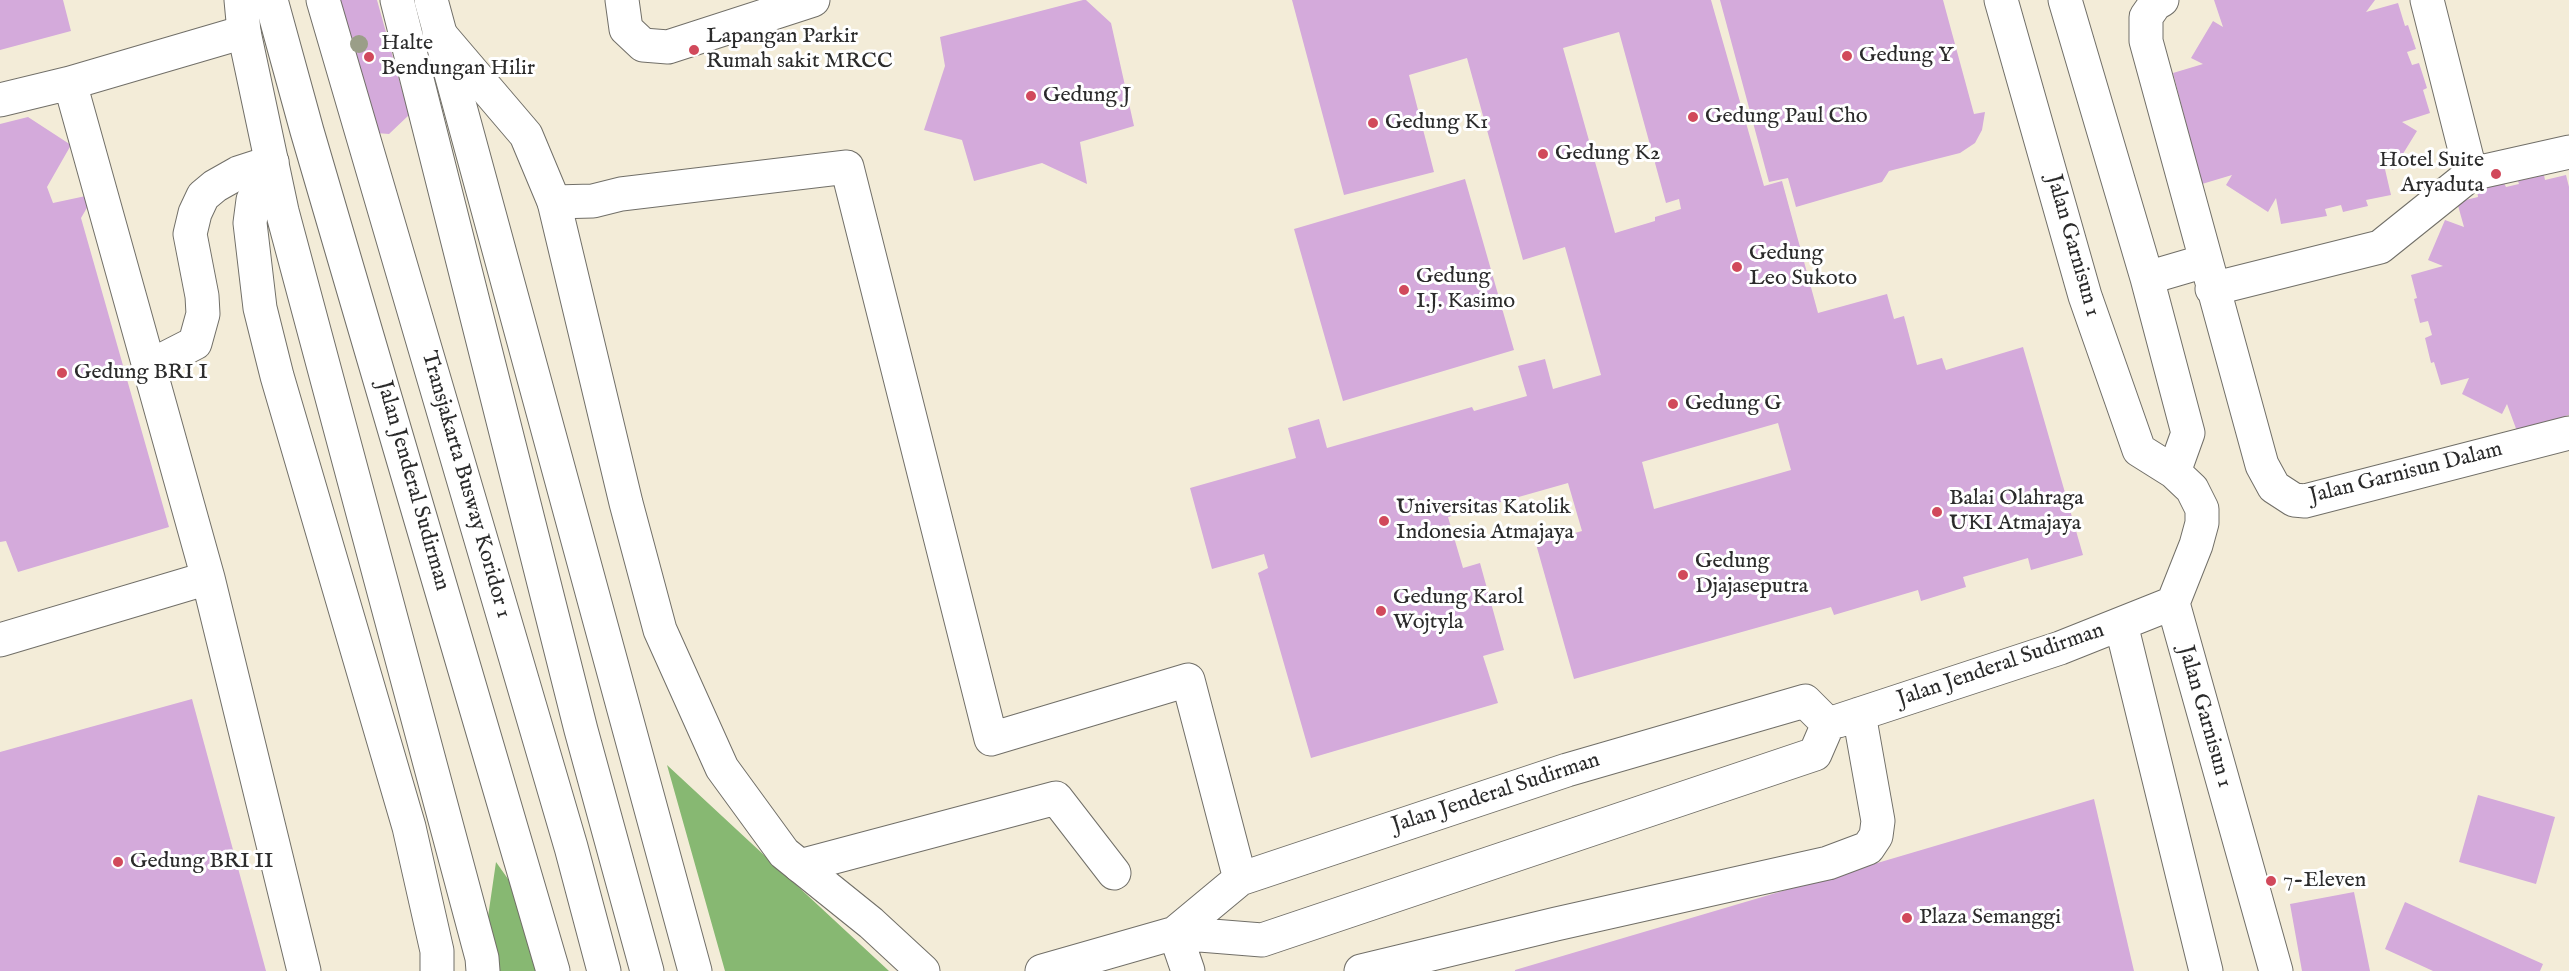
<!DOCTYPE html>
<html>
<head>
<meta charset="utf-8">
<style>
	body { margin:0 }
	canvas { display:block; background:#f3ecd8 }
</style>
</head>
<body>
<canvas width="2569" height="971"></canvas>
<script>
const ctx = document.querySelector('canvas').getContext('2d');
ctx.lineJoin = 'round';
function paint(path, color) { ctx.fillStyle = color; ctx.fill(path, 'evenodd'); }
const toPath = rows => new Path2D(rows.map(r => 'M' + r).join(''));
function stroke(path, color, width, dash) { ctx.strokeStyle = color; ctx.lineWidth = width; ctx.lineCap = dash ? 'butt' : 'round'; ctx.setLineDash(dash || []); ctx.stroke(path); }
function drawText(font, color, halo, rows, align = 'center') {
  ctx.font = font + ' "IM FELL English",serif'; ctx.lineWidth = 6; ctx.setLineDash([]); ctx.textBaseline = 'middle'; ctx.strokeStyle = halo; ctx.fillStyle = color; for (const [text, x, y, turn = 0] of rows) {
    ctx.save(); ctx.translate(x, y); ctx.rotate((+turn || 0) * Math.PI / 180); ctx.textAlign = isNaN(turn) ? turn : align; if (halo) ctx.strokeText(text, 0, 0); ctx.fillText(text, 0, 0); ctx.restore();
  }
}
paint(toPath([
	[667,765,889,971,725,971],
	[496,862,540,924,553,971,483,971,482,958]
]), '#87b872');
paint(toPath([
	[0,0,63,0,71,31,0,50],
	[329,0,377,0,409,115,389,134,364,132],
	[1083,0,1086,0,1111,23,1134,126,1080,142,1087,184,1042,163,974,181,962,140,924,130,945,66,940,37],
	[1292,0,1711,0,1764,186,1782,181,1818,313,1887,294,1894,319,1904,316,1917,365,1942,358,1946,370,2023,347,2083,555,2031,570,2028,558,1963,577,1966,587,1921,601,1918,590,1834,615,1831,607,1574,679,1536,544,1582,531,1568,483,1448,517,1463,568,1480,563,1504,650,1483,656,1498,703,1311,758,1258,573,1268,568,1264,554,1212,569,1190,488,1296,458,1288,428,1319,419,1327,448,1472,407,1474,411,1527,396,1518,366,1545,359,1553,389,1601,375,1565,247,1523,260,1467,58,1409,75,1434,172,1344,195],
	[1619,32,1666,203,1679,199,1681,209,1655,217,1655,221,1615,233,1563,48],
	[1778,423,1791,470,1654,509,1642,462],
	[1720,0,1943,0,1974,114,1985,112,1982,130,1975,143,1960,153,1889,171,1882,182,1796,207,1788,178,1769,182],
	[2214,0,2375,0,2366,12,2398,3,2405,26,2408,25,2416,49,2407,52,2412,65,2419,63,2427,88,2423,90,2430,113,2402,122,2417,131,2393,170,2384,165,2391,195,2366,200,2368,206,2343,212,2341,205,2325,209,2327,216,2281,224,2276,198,2268,212,2226,185,2232,175,2202,184,2173,73,2203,64,2191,58,2213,21,2223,27],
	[28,117,71,145,47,187,53,203,95,194,81,218,169,527,18,572,6,541,0,542,0,124],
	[2544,175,2545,180,2566,175,2569,187,2569,415,2565,416,2567,423,2518,434,2507,404,2502,414,2462,394,2469,378,2441,385,2434,362,2431,363,2425,338,2432,335,2428,321,2420,323,2414,299,2417,298,2411,275,2443,266,2428,260,2445,220,2464,227,2457,202,2478,197,2477,189,2504,183,2506,187,2519,184,2518,181],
	[1465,179,1514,350,1343,401,1294,229],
	[192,699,266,971,0,971,0,752],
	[2478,795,2555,817,2536,884,2459,862],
	[2094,799,2134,971,1515,971,1515,970],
	[2354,892,2370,971,2302,971,2290,904],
	[2405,902,2543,964,2540,971,2433,971,2385,949]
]), '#d4aadb');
const minor = toPath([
	[323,0,571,847,604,971],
	[397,0,581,730,647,971],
	[622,0,626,29,643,45,668,47,813,0],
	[2001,0,2085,296,2139,450,2174,472,2192,489,2202,509,2202,523,2196,545,2173,603,2276,971],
	[2065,0,2147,278,2188,433,2174,472],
	[2162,0,2155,4,2146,17,2146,41,2262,465,2274,487,2294,500,2305,501,2569,433],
	[2427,0,2471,174],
	[70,83,244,32],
	[0,100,70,83,208,578,0,640],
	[554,202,593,201,621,194,847,167,991,739,1188,680,1240,879],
	[2147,278,2205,261],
	[2212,289,2380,247,2471,174,2569,152],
	[150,366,195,343,203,314,202,296,190,234,195,213,203,196,215,186,238,173,272,162],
	[208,578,304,971],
	[2121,624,2206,971],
	[1838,721,2060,648,2173,603],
	[800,866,1056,798,1114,873],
	[1175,933,1240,879,1567,770,1805,701,1828,724],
	[1175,933,1188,971],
	[1042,971,1175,933,1262,940,1815,754,1828,724],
	[1361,971,1556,924,1828,863,1868,848,1876,836,1878,821,1859,714]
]);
const major = toPath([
	[271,0,307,131,553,971],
	[431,0,695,971]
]);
const highway = toPath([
	[241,0,244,32,282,211,482,958,483,971],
	[439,33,526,135,554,202,626,503,660,630,722,768,784,853,871,923,923,971],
	[272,162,253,200,250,223,260,308,277,376,409,827,437,951,437,971]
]);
stroke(minor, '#716f68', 35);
stroke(major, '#716f68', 35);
stroke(highway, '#716f68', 35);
stroke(minor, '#fff', 33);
stroke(major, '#fff', 33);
stroke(highway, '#fff', 33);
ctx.fillStyle = '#9a9e88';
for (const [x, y] of [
	[359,44]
]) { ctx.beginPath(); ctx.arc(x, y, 9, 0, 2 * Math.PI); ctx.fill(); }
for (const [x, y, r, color] of [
	[694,50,6,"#d1495b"],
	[1847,56,6,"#d1495b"],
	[369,57,6,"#d1495b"],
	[1031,96,6,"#d1495b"],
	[1693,117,6,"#d1495b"],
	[1373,123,6,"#d1495b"],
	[1543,154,6,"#d1495b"],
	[2496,174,6,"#d1495b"],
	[1737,267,6,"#d1495b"],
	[1404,290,6,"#d1495b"],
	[62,373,6,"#d1495b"],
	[1673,404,6,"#d1495b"],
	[1937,512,6,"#d1495b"],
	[1384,521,6,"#d1495b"],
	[1683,575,6,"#d1495b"],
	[1381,611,6,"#d1495b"],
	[118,862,6,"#d1495b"],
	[2271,881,6,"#d1495b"],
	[1907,918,6,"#d1495b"]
]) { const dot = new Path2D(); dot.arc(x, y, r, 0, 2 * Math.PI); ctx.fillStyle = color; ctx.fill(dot); stroke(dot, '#fff', 2); }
drawText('22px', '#2b2b2b', '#fff', [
	["Lapangan Parkir",706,37],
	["Rumah sakit MRCC",706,62],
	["Halte",381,44],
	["Bendungan Hilir",381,69],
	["Gedung Y",1859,56],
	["Gedung J",1043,96],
	["Gedung Paul Cho",1705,117],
	["Gedung K1",1385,123],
	["Gedung K2",1555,154],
	["Hotel Suite",2484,161,"right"],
	["Aryaduta",2484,186,"right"],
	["Gedung",1749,254],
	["Leo Sukoto",1749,279],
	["Gedung",1416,277],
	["I.J. Kasimo",1416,302],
	["Gedung BRI I",74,373],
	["Gedung G",1685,404],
	["Balai Olahraga",1949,499],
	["UKI Atmajaya",1949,524],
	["Universitas Katolik",1396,508],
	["Indonesia Atmajaya",1396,533],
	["Gedung",1695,562],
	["Djajaseputra",1695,587],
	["Gedung Karol",1393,598],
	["Wojtyla",1393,623],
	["Gedung BRI II",130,862],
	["7-Eleven",2283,881],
	["Plaza Semanggi",1919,918]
], 'left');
drawText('22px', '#2b2b2b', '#fff', [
	["Jalan Garnisun 1",2072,246,74],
	["Jalan Garnisun Dalam",2406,474,-14],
	["Transjakarta Busway Koridor 1",465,485,74],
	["Jalan Jenderal Sudirman",412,486,74],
	["Jalan Jenderal Sudirman",2001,666,-19],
	["Jalan Garnisun 1",2204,717,74],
	["Jalan Jenderal Sudirman",1496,794,-18]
]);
</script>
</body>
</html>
